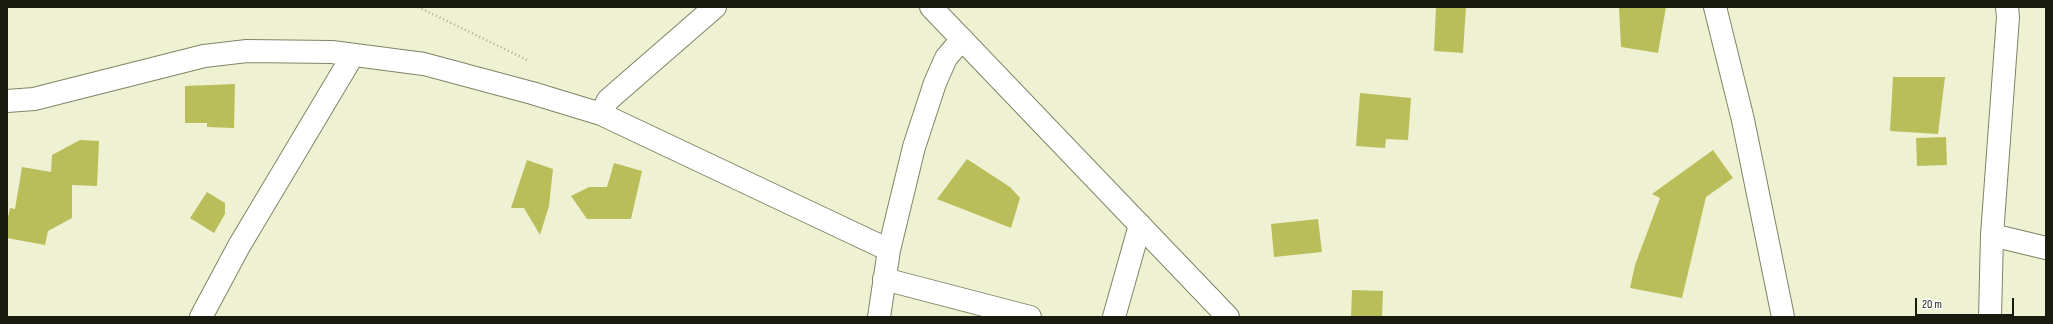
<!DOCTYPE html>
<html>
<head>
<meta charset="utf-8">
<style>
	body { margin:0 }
	#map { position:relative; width:2053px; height:324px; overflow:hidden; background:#eff2d2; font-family:"Sofia Sans Condensed",sans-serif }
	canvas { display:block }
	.frame { position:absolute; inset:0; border:8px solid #1a1b0f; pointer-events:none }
	.scale { position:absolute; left:1915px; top:298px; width:99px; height:18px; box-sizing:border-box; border:2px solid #1a1b0f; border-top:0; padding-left:5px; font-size:12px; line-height:14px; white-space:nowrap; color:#1a1b0f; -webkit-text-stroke:3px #fff; paint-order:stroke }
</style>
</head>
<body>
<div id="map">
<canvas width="2053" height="324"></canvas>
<div class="frame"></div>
<div class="scale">20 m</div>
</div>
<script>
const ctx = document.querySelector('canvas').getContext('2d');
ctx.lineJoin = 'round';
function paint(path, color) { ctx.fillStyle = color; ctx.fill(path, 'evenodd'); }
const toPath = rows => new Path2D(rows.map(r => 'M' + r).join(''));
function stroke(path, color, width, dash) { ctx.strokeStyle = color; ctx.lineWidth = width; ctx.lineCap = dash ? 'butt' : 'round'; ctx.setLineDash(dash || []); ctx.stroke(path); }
paint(toPath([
	[1436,7,1466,7,1463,53,1434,51],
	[1619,7,1666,7,1658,53,1621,47],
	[1893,77,1945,77,1938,134,1890,131],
	[235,84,234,128,207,127,207,123,185,123,185,86],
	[1360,93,1411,98,1408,140,1386,139,1385,148,1356,146],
	[1946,137,1947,165,1917,166,1916,138],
	[80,140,99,141,97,186,72,185,72,218,48,231,45,245,7,238,7,222,10,208,15,209,22,167,51,172,52,155],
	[1713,150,1733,178,1706,197,1682,298,1630,288,1635,265,1660,198,1652,194],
	[967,159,1010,187,1020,198,1011,228,937,199],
	[527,160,553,169,549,206,540,235,524,208,511,208],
	[614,163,642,171,631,219,587,219,571,196,589,187,607,187],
	[207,192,225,203,225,214,214,233,190,218],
	[1318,219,1322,252,1274,257,1271,224],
	[1352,290,1383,291,1382,317,1351,317]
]), '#babe5a');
const street = toPath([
	[1715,7,1743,120,1783,317],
	[7,101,34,99,204,56,247,51,332,52,424,64,532,93,601,114,889,250],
	[601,114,608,100,715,7],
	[1992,235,2046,248],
	[884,279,1030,317],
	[201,317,239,246,353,55],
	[879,317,889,250,914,147,935,83,946,58,962,39],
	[1114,317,1140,225],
	[1990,317,1992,235,2008,17,2007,7]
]);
const secondary = toPath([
	[931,7,1228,317]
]);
stroke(street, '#808366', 24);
stroke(secondary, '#808366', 24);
stroke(toPath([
	[418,7,527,60]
]), '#aaac93', 2.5, [1, 3]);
stroke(street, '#fff', 22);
stroke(secondary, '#fff', 22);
</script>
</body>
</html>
